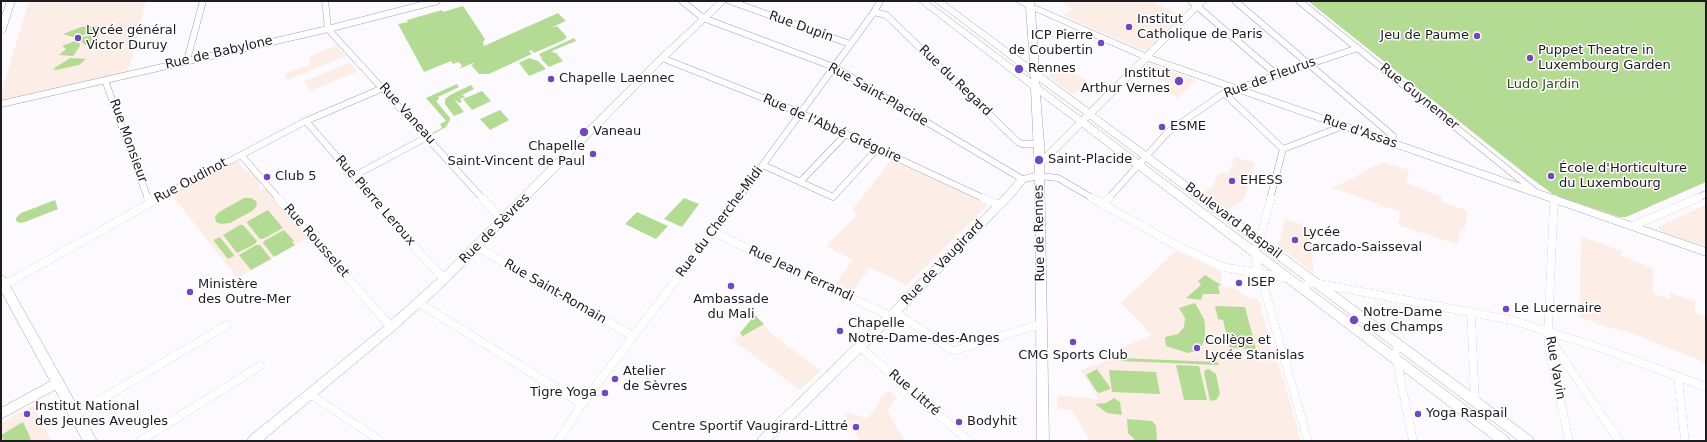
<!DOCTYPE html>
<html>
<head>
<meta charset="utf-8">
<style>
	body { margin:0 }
	#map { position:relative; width:1707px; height:442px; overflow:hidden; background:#fcfafe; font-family:"DejaVu Sans",sans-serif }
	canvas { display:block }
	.frame { position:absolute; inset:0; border:2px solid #1d1b21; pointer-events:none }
</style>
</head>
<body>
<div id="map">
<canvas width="1707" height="442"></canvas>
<div class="frame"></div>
</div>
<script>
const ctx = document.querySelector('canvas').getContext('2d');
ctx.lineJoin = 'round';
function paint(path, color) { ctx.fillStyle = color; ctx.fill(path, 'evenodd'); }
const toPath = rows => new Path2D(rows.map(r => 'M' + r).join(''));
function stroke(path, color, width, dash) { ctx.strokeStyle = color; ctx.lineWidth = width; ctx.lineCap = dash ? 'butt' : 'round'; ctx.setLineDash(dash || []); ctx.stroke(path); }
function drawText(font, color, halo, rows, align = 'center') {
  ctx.font = font + ' "DejaVu Sans",sans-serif'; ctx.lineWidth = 3; ctx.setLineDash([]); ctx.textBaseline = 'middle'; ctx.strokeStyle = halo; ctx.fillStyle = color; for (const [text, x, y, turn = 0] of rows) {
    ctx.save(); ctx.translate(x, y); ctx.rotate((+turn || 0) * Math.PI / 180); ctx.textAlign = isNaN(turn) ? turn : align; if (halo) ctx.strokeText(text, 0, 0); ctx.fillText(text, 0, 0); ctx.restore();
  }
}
paint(toPath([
	[29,1,146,1,128,72,1,101,1,93],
	[1064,1,1153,1,1165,9,1168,8,1180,16,1146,50,1142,50,1063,15,1073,10,1064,4],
	[336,45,346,56,287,80,284,74,311,64,309,57],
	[350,63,358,71,310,91,304,81],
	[1065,66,1091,84,1072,94,1048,76],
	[1235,157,1255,163,1245,196,1241,202,1228,210,1204,192,1213,187,1218,174,1222,175,1223,172,1228,174],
	[891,160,986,204,986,207,907,285,870,268,852,291,835,284,853,260,826,246,858,214,852,210],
	[1383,162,1409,170,1407,183,1442,197,1441,201,1468,211,1464,231,1460,230,1458,245,1398,225,1400,212,1333,188],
	[1706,205,1706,247,1664,233,1657,227],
	[1285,219,1308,226,1314,273,1278,246],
	[1581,236,1621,251,1621,256,1653,268,1653,294,1670,299,1670,293,1695,301,1695,313,1706,317,1706,363,1634,334,1609,327,1609,328,1579,317],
	[1176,251,1221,272,1222,286,1237,289,1245,297,1259,299,1262,313,1266,324,1265,324,1268,337,1270,337,1271,341,1269,342,1273,355,1275,355,1276,359,1275,359,1275,361,1278,364,1282,374,1301,441,1090,441,1072,410,1058,409,1057,395,1098,399,1081,370,1104,362,1101,357,1152,335,1121,303],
	[755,315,772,334,821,371,800,390,734,341],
	[889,390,898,399,894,400,887,410,905,441,859,441,844,413,846,412,867,418,873,412,883,395],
	[33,405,51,441,1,441,1,423]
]), '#fceee7');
paint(toPath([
	[1147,63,1170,71,1196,80,1178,98,1168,92,1173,86,1140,70],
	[234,162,238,162,245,171,249,169,261,183,259,187,261,189,265,188,308,238,237,278,172,195]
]), '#fceee6');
paint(toPath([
	[1308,1,1706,1,1706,182,1626,217,1619,217,1554,195,1528,176],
	[463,6,485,39,483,42,484,46,558,13,566,21,550,28,557,26,567,37,564,40,534,53,531,50,529,51,532,54,489,74,479,74,471,65,474,64,473,63,459,69,462,66,459,62,453,64,451,61,424,72,398,24,408,22,407,20,442,10,443,12],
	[91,26,101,26,99,29,76,38,63,34,81,27],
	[97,31,99,31,98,38,95,43,85,45,79,39],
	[574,38,576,41,552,51,554,53,556,53,563,61,549,67,541,59,542,58,539,55,541,53],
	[77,40,80,44,80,46,73,56,59,55,66,49,62,46],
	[70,58,86,59,79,65,56,70,53,69],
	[529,58,538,61,546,69,529,76,519,63],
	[457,84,459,87,438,97,439,99,436,101,450,118,450,120,446,127,433,134,432,133,442,128,440,124,446,121,426,98],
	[471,85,474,89,456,98,463,95,465,97,460,99,462,102,459,103,454,99,464,112,454,116,445,104,445,99,450,95],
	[482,91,491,101,472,110,463,99],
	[500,110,509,120,490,130,480,119],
	[244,198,251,198,256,201,257,206,252,211,230,223,221,224,216,222,215,217,219,212],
	[684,198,699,204,682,227,664,219],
	[55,200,58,209,25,222,20,223,16,221,16,218,21,213],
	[268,210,283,228,263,239,260,239,247,223,248,221],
	[637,212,659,222,668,226,656,239,625,224],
	[240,225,243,225,257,241,255,244,237,253,223,235],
	[284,230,294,241,292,242,295,245,274,257,263,243,264,241],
	[220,237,234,255,234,256,228,259,213,240],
	[256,245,260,245,271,259,251,270,239,255],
	[1205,275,1221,285,1218,286,1220,294,1203,294,1201,300,1186,298,1201,285,1198,281],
	[1195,303,1204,319,1205,327,1205,338,1202,346,1196,351,1188,353,1169,347,1166,346,1165,337,1178,334,1184,327,1185,318,1179,308],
	[1215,306,1245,307,1256,349,1230,348,1223,320,1218,319],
	[755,315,764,324,743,336,740,333],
	[1119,358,1217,362,1219,365,1120,361],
	[1176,365,1199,366,1207,400,1184,400],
	[1097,369,1110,387,1110,389,1099,393,1097,392,1086,375],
	[1209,369,1216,374,1220,394,1216,400,1210,401,1204,373,1205,370],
	[1109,370,1156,372,1160,394,1112,392],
	[1114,398,1120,402,1122,415,1107,413,1095,404,1106,403],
	[1127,419,1152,421,1156,426,1157,440,1156,441,1136,441,1128,433],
	[23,422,31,439,28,441,4,441,1,435]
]), '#b4db93');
const streetFar1 = toPath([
	[325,1,328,29,483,199],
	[682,1,703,18,834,67,1022,179],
	[730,1,850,44],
	[1191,1,1277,75],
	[1235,1,1393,136,1392,143],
	[1299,1,1537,193],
	[874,12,886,15,1018,142,1022,144,1039,144],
	[662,58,796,111,985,199],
	[187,60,203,1],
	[105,80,148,199],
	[1224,93,1283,149],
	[1,104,328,29,437,1],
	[306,121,373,199],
	[1283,149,1343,126],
	[241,155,279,199],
	[763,165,833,197,877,149],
	[354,176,427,137],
	[1039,176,1058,178,1094,199],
	[800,182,846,134],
	[157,199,306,121,383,88],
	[738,199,874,12,880,1],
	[1108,199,1168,132,1224,93,1358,48],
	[1270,199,1283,149],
	[1695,199,1706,194]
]);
const street = toPath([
	[148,198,150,203],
	[278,198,391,327],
	[372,198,427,261,445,279],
	[482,198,503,221],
	[983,198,999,205],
	[1092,198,1179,247,1223,267,1287,278],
	[1271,198,1261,235,1254,253,1308,441],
	[1554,199,1548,331,1549,348,1569,441],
	[1103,204,1109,198],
	[1632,226,1698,198],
	[713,232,890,316],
	[477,247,633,336],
	[4,285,159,198],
	[1302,288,1310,282,1511,320,1604,349,1706,387],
	[419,303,582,404],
	[895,312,953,351,1034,326,1042,326],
	[1471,312,1475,402],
	[1549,334,1557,349,1619,441],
	[1400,345,1395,353,1413,441],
	[859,346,969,441],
	[1678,377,1685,441],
	[311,395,381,441],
	[76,414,227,325],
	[140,441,260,366],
	[558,441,582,404,738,198]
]);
const secondary = toPath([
	[7,1,15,1,5,32,1,35,1,19,7,1],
	[718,1,727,1,662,63,445,285,395,330,262,441,247,441,249,437,387,324,437,279,656,59,718,1],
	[918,1,927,1,1031,79,1030,74,934,1,943,1,1030,65,1026,7,1015,1,1034,1,1034,5,1145,53,1198,1,1207,1,1152,56,1706,248,1706,256,1148,61,1095,114,1532,437,1534,441,1519,441,1090,119,1087,121,1508,437,1510,441,1495,441,1082,127,1044,165,1049,441,1037,441,1035,180,1025,182,1013,197,899,315,771,441,757,441,759,437,891,309,1007,191,1019,177,1035,173,1031,88,918,1],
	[1035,11,1141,58,1089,109,1039,72,1035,11],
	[1039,81,1084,114,1081,117,1040,86,1039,81],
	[1040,95,1076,122,1044,154,1044,144,1040,95],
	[58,377,62,378,64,382,62,386,1,419,1,408,58,377]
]);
const primary = toPath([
	[1,275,5,277,97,441,83,441,1,291,1,275]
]);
stroke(streetFar1, '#a8a2b3', 7);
stroke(street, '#a8a2b3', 8);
stroke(secondary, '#a8a2b3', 1);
stroke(primary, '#a8a2b3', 1);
stroke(streetFar1, '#fff', 6);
stroke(street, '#fff', 8);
paint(secondary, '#fff');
paint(primary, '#fff');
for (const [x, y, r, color] of [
	[1129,27,4,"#7347bf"],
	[1477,36,4,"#7347bf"],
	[78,38,4,"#7347bf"],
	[1101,43,4,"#7347bf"],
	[1530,58,4,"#7347bf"],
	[1019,69,5,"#7347bf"],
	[551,79,4,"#7347bf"],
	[1179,81,5,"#7347bf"],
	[1162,127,4,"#7347bf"],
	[584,132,5,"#7347bf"],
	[593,154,4,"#7347bf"],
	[1039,160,5,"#7347bf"],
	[1551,176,4,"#7347bf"],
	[267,177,4,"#7347bf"],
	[1232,181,4,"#7347bf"],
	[1295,240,4,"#7347bf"],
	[1239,283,4,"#7347bf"],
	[731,286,4,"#7347bf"],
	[190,292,4,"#7347bf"],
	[1506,309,4,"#7347bf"],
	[1354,320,5,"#7347bf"],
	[840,331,4,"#7347bf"],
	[1073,342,4,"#7347bf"],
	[1197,348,4,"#7347bf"],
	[615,379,4,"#7347bf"],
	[605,393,4,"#7347bf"],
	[27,414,4,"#7347bf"],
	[1418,414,4,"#7347bf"],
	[959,422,4,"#7347bf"],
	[856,427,4,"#7347bf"]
]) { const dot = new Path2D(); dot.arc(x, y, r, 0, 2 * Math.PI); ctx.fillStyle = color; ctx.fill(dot); stroke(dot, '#fff', 1.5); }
drawText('13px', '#1d1b21', '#fff', [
	["Institut",1137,20],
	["Catholique de Paris",1137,35],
	["Lycée général",86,31],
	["Victor Duruy",86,46],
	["ICP Pierre",1093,36,"right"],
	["de Coubertin",1093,51,"right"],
	["Jeu de Paume",1469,36,"right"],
	["Puppet Theatre in",1538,51],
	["Luxembourg Garden",1538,66],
	["Rennes",1028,69],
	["Institut",1170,74,"right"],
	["Arthur Vernes",1170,89,"right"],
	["Chapelle Laennec",559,79],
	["ESME",1170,127],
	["Vaneau",593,132],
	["Chapelle",585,147,"right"],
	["Saint-Vincent de Paul",585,162,"right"],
	["Saint-Placide",1048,160],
	["École d'Horticulture",1559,169],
	["du Luxembourg",1559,184],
	["Club 5",275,177],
	["EHESS",1240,181],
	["Lycée",1303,233],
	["Carcado-Saisseval",1303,248],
	["ISEP",1247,283],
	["Ministère",198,285],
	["des Outre-Mer",198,300],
	["Ambassade",731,300,"center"],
	["du Mali",731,315,"center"],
	["Le Lucernaire",1514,309],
	["Notre-Dame",1363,313],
	["des Champs",1363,328],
	["Chapelle",848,324],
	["Notre-Dame-des-Anges",848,339],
	["Collège et",1205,341],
	["Lycée Stanislas",1205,356],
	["CMG Sports Club",1073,356,"center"],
	["Atelier",623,372],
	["de Sèvres",623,387],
	["Tigre Yoga",597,393,"right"],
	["Institut National",35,407],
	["des Jeunes Aveugles",35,422],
	["Yoga Raspail",1426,414],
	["Bodyhit",967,422],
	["Centre Sportif Vaugirard-Littré",848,427,"right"]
], 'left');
drawText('13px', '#1d1b21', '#fff', [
	["Rue Dupin",801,27,20],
	["Rue de Babylone",219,53,-13],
	["Rue de Fleurus",1270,78,-20],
	["Rue du Regard",955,81,44],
	["Rue Saint-Placide",878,95,30],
	["Rue Guynemer",1419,97,39],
	["Rue Vaneau",407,114,48],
	["Rue de l'Abbé Grégoire",832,129,24],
	["Rue d'Assas",1360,132,19],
	["Rue Monsieur",128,141,70],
	["Rue Oudinot",191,181,-28],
	["Rue Pierre Leroux",375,201,49],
	["Boulevard Raspail",1233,221,37],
	["Rue du Cherche-Midi",720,222,-53],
	["Rue de Sèvres",495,229,-45],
	["Rue de Rennes",1040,233,-91],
	["Rue Rousselet",316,241,49],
	["Rue de Vaugirard",943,263,-46],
	["Rue Jean Ferrandi",801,274,25],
	["Rue Saint-Romain",555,292,30],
	["Rue Vavin",1555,368,80],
	["Rue Littré",914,393,41]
]);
drawText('13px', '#324e15', '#fff', [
	["Ludo Jardin",1543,85]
]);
</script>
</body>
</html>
